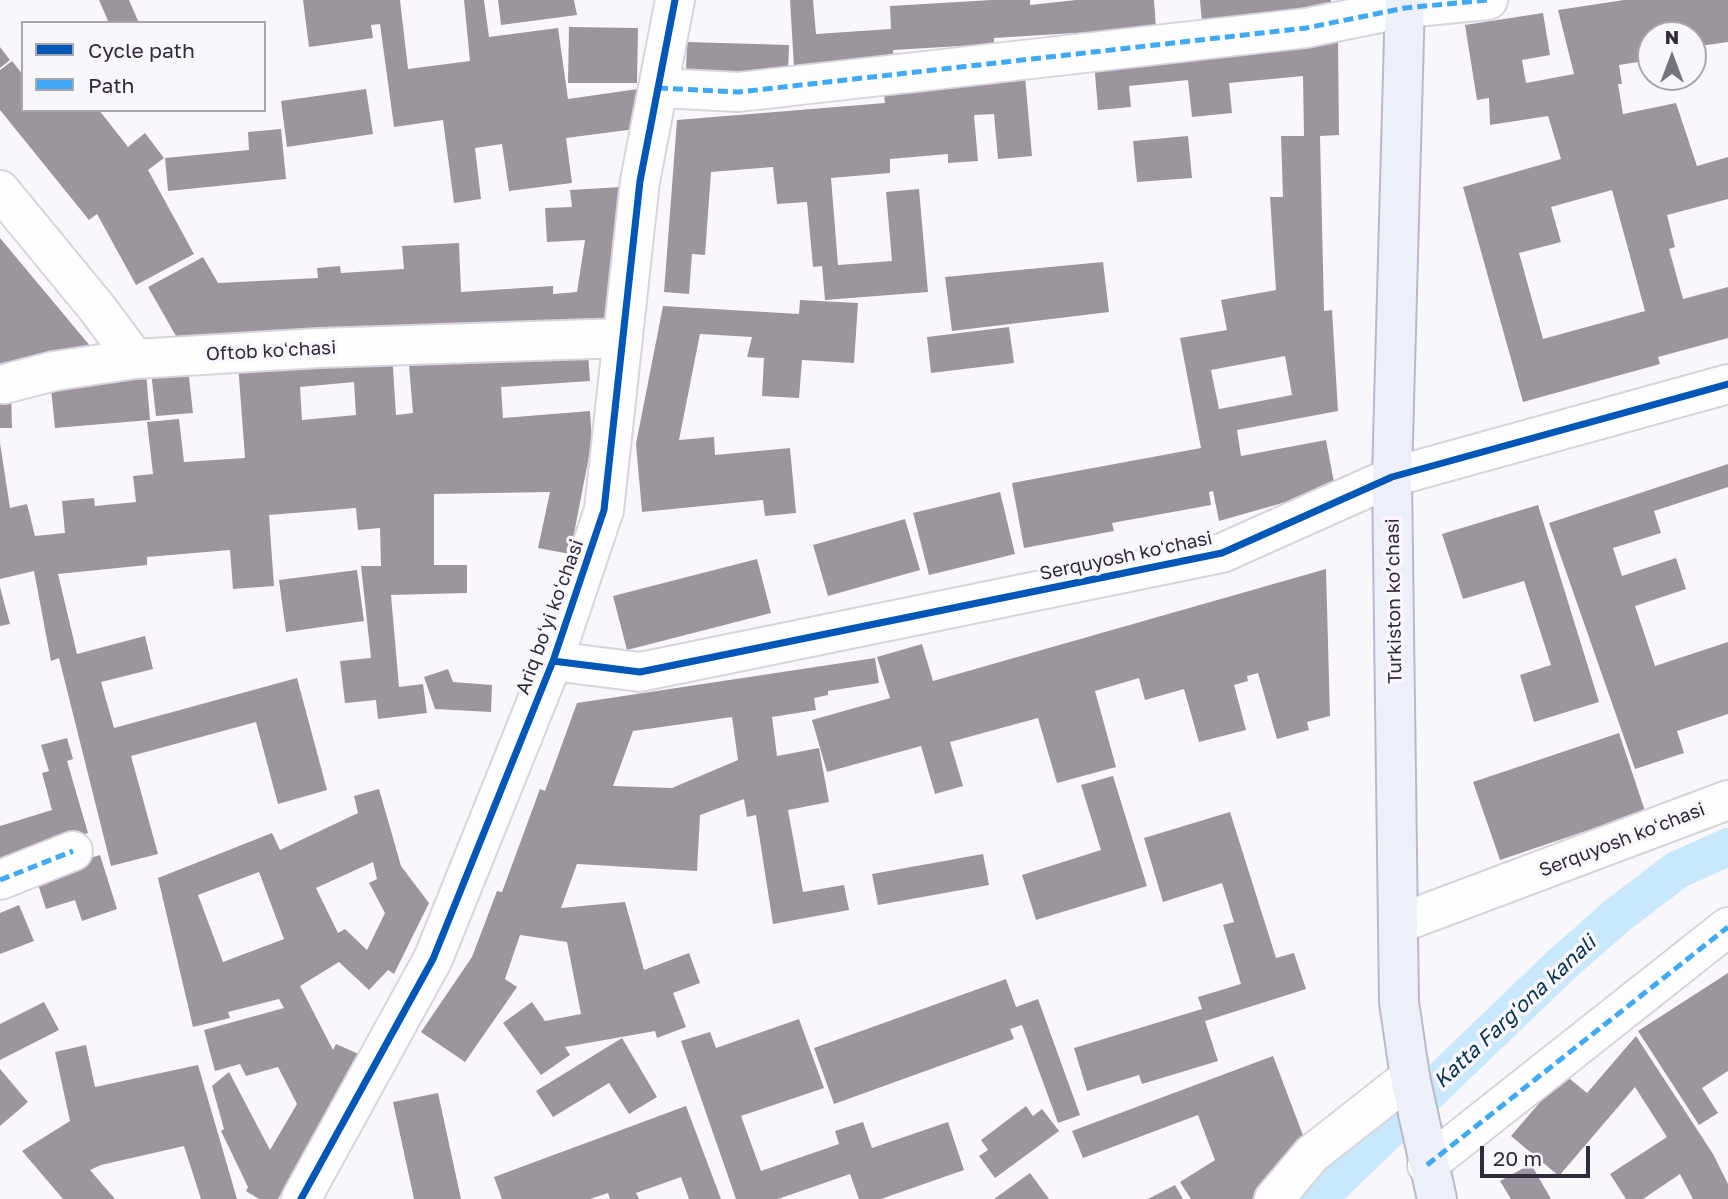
<!DOCTYPE html>
<html>
<head>
<meta charset="utf-8">
<style>
	body { margin:0 }
	#map { position:relative; width:1728px; height:1199px; overflow:hidden; background:#f9f7fc; font-family:"Golos Text",sans-serif }
	canvas { display:block }
	.legend { position:absolute; left:21px; top:21px; width:245px; height:91px; box-sizing:border-box; background:#f9f6fd; border:2px solid #a9a5ae; margin:0; padding:9px 12px; list-style:none; font-size:21px; color:#302b38 }
	.legend li { display:flex; align-items:center; gap:14px; height:35px }
	.legend b { width:35px; border:2px solid #a9a5ae }
	.north { position:absolute; left:1637px; top:21px; width:70px; height:70px; box-sizing:border-box; background:#f9f6fd; border:2px solid #a9a5ae; border-radius:50%; rotate:0deg; font-size:19px; font-weight:700; line-height:28px; text-align:center; color:#302b38 }
	.north::after { content:''; display:block; margin:auto; width:24px; height:32px; background:#76727d; clip-path:polygon(50% 0,100% 100%,50% 72%,0 100%) }
	.scale { position:absolute; left:1480px; top:1146px; width:110px; height:32px; box-sizing:border-box; border:4px solid #302b38; border-top:0; padding-left:9px; font-size:21px; line-height:24px; white-space:nowrap; color:#302b38; -webkit-text-stroke:5px #f9f6fd; paint-order:stroke }
</style>
</head>
<body>
<div id="map">
<canvas width="1728" height="1199"></canvas>
<ul class="legend">
<li><b style="height:9px;background:#0057b8"></b>Cycle path</li>
<li><b style="height:9px;background:#3fa9f5"></b>Path</li>
</ul>
<div class="north">N</div>
<div class="scale">20 m</div>
</div>
<script>
const ctx = document.querySelector('canvas').getContext('2d');
ctx.lineJoin = 'round';
const toPath = rows => new Path2D(rows.map(r => 'M' + r).join(''));
function stroke(path, color, width, dash) { ctx.strokeStyle = color; ctx.lineWidth = width; ctx.lineCap = dash ? 'butt' : 'round'; ctx.setLineDash(dash || []); ctx.stroke(path); }
function paint(path, color) { ctx.fillStyle = color; ctx.fill(path, 'evenodd'); }
function drawText(font, color, halo, rows, align = 'center') {
  ctx.font = font + ' "Golos Text",sans-serif'; ctx.lineWidth = 7; ctx.setLineDash([]); ctx.textBaseline = 'middle'; ctx.strokeStyle = halo; ctx.fillStyle = color; for (const [text, x, y, turn = 0] of rows) {
    ctx.save(); ctx.translate(x, y); ctx.rotate((+turn || 0) * Math.PI / 180); ctx.textAlign = isNaN(turn) ? turn : align; if (halo) ctx.strokeText(text, 0, 0); ctx.fillText(text, 0, 0); ctx.restore();
  }
}
stroke(toPath([
	[1317,1199,1562,964,1619,914,1677,870,1728,847]
]), '#c9e8fc', 38);
paint(toPath([
	[99,0,129,0,139,23,109,23],
	[303,0,400,0,408,69,470,61,464,0,484,0,489,37,558,28,568,99,638,89,643,128,566,138,572,183,509,191,502,144,475,148,481,199,454,203,443,120,394,127,380,24,371,25,373,38,309,47],
	[498,0,574,0,577,15,501,25],
	[790,0,813,0,816,34,891,29,890,6,992,0,1030,0,1030,5,1076,0,1154,0,1156,28,994,38,994,44,893,50,894,61,794,67],
	[1200,0,1331,0,1332,9,1202,22],
	[1624,0,1728,0,1728,42,1693,47,1693,35,1651,35,1651,60,1619,65,1622,84,1618,84,1623,114,1676,103,1697,166,1728,157,1728,199,1667,215,1675,247,1669,249,1683,299,1728,287,1728,338,1658,357,1660,364,1523,402,1463,187,1561,159,1548,116,1490,125,1489,98,1477,100,1465,25,1543,13,1550,55,1522,60,1526,83,1574,74,1558,10],
	[1612,190,1645,311,1543,339,1519,253,1561,242,1551,207],
	[569,27,638,28,637,83,568,83],
	[1338,39,1339,135,1320,136,1324,311,1332,310,1338,411,1237,430,1241,456,1326,440,1335,488,1219,521,1213,491,1209,492,1211,505,1112,523,1114,531,1024,548,1012,483,1201,448,1180,338,1227,330,1221,300,1276,290,1270,197,1283,197,1281,136,1304,136,1303,76,1229,83,1232,113,1192,117,1188,80,1129,86,1131,107,1098,110,1094,61],
	[1285,356,1292,395,1219,409,1211,370],
	[687,42,789,45,788,75,686,72],
	[0,47,10,60,0,68],
	[12,61,23,75,23,110,99,110,128,147,145,133,164,158,148,170,194,254,136,285,97,214,89,220,0,110,0,70],
	[1025,76,1032,156,998,159,994,114,974,115,978,161,948,163,948,154,890,159,890,173,831,178,838,265,892,261,886,192,919,189,928,292,825,300,822,266,813,267,807,202,777,204,773,167,711,172,705,255,692,254,689,294,664,292,677,120,885,103,883,86],
	[366,89,373,134,287,147,281,101],
	[281,129,286,179,168,191,165,158,249,150,248,132],
	[1188,136,1192,178,1137,182,1133,141],
	[621,187,622,203,603,328,180,343,148,287,203,257,218,283,318,278,317,268,340,266,341,273,404,269,402,246,459,243,461,292,553,286,553,294,577,292,585,240,547,242,545,208,572,207,570,190],
	[0,238,91,347,0,376],
	[1103,262,1109,312,952,331,945,277],
	[800,300,858,303,854,363,802,360,799,398,762,396,764,358,747,357,752,337,700,334,679,440,714,437,715,455,790,448,796,513,765,516,763,500,642,512,636,444,663,306,799,314],
	[1009,327,1014,363,931,373,927,337],
	[587,340,590,381,501,387,503,418,590,411,592,441,570,554,538,548,550,492,434,494,434,565,467,565,467,593,391,595,399,687,423,684,427,713,378,719,376,700,345,703,340,661,371,658,361,566,381,566,380,528,358,530,356,508,269,515,274,586,233,589,230,550,147,557,147,565,58,574,77,654,145,636,153,669,101,682,114,728,297,678,327,790,278,804,256,722,131,756,158,854,111,866,59,658,51,661,34,571,0,579,0,443,10,508,27,504,35,536,65,533,62,501,94,498,95,506,136,502,133,476,153,474,147,422,179,419,184,462,245,458,238,364,392,352,396,415,413,413,408,353],
	[354,382,356,415,302,420,300,387],
	[188,368,193,413,156,416,151,372],
	[146,371,150,420,55,428,50,379],
	[0,392,11,392,12,428,0,428],
	[1728,464,1728,487,1654,511,1661,533,1613,548,1622,576,1676,558,1686,589,1635,606,1655,666,1728,642,1728,714,1677,731,1684,753,1635,769,1549,523],
	[1000,492,1015,554,929,575,913,513],
	[1538,505,1599,702,1534,722,1520,675,1551,665,1524,581,1463,599,1442,534],
	[905,519,920,570,828,596,813,545],
	[757,559,771,613,627,650,613,596],
	[1326,569,1330,716,1307,722,1309,730,1277,739,1258,673,1247,676,1248,681,1234,685,1246,730,1199,742,1184,689,1145,700,1139,678,1095,691,1116,767,1057,783,1038,718,950,742,963,786,935,794,921,746,827,772,812,720,890,698,877,657,922,644,933,681],
	[357,570,364,621,286,632,279,580],
	[0,587,10,624,0,626],
	[875,658,879,683,828,691,828,695,814,698,816,710,772,717,777,756,819,748,829,802,788,810,803,892,844,885,849,910,773,924,756,815,747,817,744,799,700,815,697,871,577,864,561,908,625,902,644,970,689,953,700,983,673,993,686,1027,657,1038,655,1031,565,1047,570,1055,541,1075,503,1023,532,1002,545,1021,581,1014,567,942,520,935,505,979,517,987,465,1062,421,1032,472,957,497,891,502,892,540,789,545,791,577,703],
	[732,717,738,760,672,788,613,786,633,731],
	[448,669,453,682,492,685,491,712,435,709,424,677],
	[1619,733,1645,811,1500,860,1473,782],
	[67,738,73,759,67,761,88,833,0,858,0,826,52,810,42,773,49,771,41,745],
	[1113,776,1147,886,1036,920,1022,875,1101,850,1081,785],
	[379,789,401,866,429,903,394,974,388,970,369,990,339,962,300,986,333,1050,336,1044,361,1055,278,1199,259,1199,246,1191,248,1187,221,1131,224,1129,212,1086,229,1072,270,1150,297,1104,278,1067,246,1076,240,1064,215,1071,204,1030,284,1008,279,999,228,1012,230,1018,193,1027,158,878,272,833,280,850,358,813,354,796],
	[373,862,377,879,369,883,385,913,367,950,345,929,338,933,316,888],
	[259,872,284,939,223,962,198,895],
	[1230,812,1276,958,1294,953,1306,989,1205,1021,1218,1061,1142,1084,1139,1075,1087,1091,1074,1048,1202,1009,1198,997,1241,984,1223,925,1234,922,1222,883,1163,902,1144,838],
	[983,854,989,885,878,905,872,874],
	[100,855,117,909,82,921,75,900,46,909,35,875],
	[19,905,34,941,0,954,0,913],
	[1728,973,1728,1071,1702,1088,1718,1113,1699,1125,1638,1031],
	[1006,979,1016,1007,1038,999,1080,1115,1058,1123,1022,1025,1010,1029,1014,1039,834,1104,814,1048],
	[44,1002,59,1030,0,1060,0,1024],
	[799,1019,824,1088,741,1116,761,1171,839,1144,835,1131,863,1122,872,1148,948,1122,964,1170,881,1199,859,1199,850,1174,778,1199,736,1199,681,1041,710,1032,716,1048],
	[1636,1036,1713,1154,1728,1184,1728,1199,1693,1199,1680,1174,1643,1199,1626,1199,1610,1174,1667,1137,1635,1087,1559,1176,1511,1136,1564,1074,1587,1093],
	[622,1038,657,1097,629,1114,609,1083,553,1117,536,1091],
	[86,1045,95,1087,198,1065,237,1199,201,1199,184,1146,101,1165,90,1170,115,1199,63,1199,22,1151,70,1121,55,1052],
	[1273,1056,1307,1146,1252,1199,1191,1199,1180,1182,1215,1160,1198,1115,1083,1158,1072,1131],
	[0,1069,28,1102,0,1126],
	[438,1093,461,1199,414,1199,393,1102],
	[686,1106,721,1199,689,1199,681,1177,636,1193,639,1199,610,1199,608,1193,590,1199,502,1199,494,1177],
	[1026,1106,1033,1116,1042,1109,1059,1131,995,1178,979,1156,988,1150,981,1140],
	[1531,1164,1551,1199,1511,1199,1500,1181],
	[1030,1173,1049,1199,994,1199,1001,1194],
	[1175,1185,1183,1199,1148,1199]
]), '#9d959d');
const minor = toPath([
	[658,88,739,92,1306,28,1405,8,1488,0],
	[0,190,97,308,135,359,319,348,623,338],
	[4,384,54,371,135,359],
	[553,661,640,672,1222,553,1392,477,1728,384],
	[0,880,73,851],
	[1398,924,1728,800],
	[1427,1165,1728,927],
	[301,1199,433,959,553,661,604,510,640,181,675,0],
	[1274,1199,1312,1154,1410,1077]
]);
const major = toPath([
	[1405,0,1392,477,1399,1002,1410,1077,1437,1199]
]);
stroke(minor, '#d7d4dc', 42);
stroke(major, '#b8bac9', 42);
stroke(minor, '#fefeff', 38);
stroke(major, '#eef0f7', 38);
stroke(toPath([
	[658,88,739,92,1306,28,1405,8,1488,0],
	[0,880,73,851],
	[1427,1165,1728,927]
]), '#3fa9f5', 5, [10, 5]);
stroke(toPath([
	[553,661,640,672,1222,553,1392,477,1728,384],
	[301,1199,433,959,553,661,604,510,640,181,675,0]
]), '#0057b8', 7);
drawText('19px', '#302b38', '#f9f6fd', [
	["Oftob koʻchasi",271,351,-3],
	["Serquyosh koʻchasi",1126,556,-12],
	["Turkiston ko’chasi",1394,601,-91],
	["Ariq boʻyi koʻchasi",550,617,-70],
	["Serquyosh koʻchasi",1622,840,-21]
]);
drawText('italic 21px', '#05364d', '#f9f6fd', [
	["Katta Farg'ona kanali",1515,1012,-43]
]);
</script>
</body>
</html>
